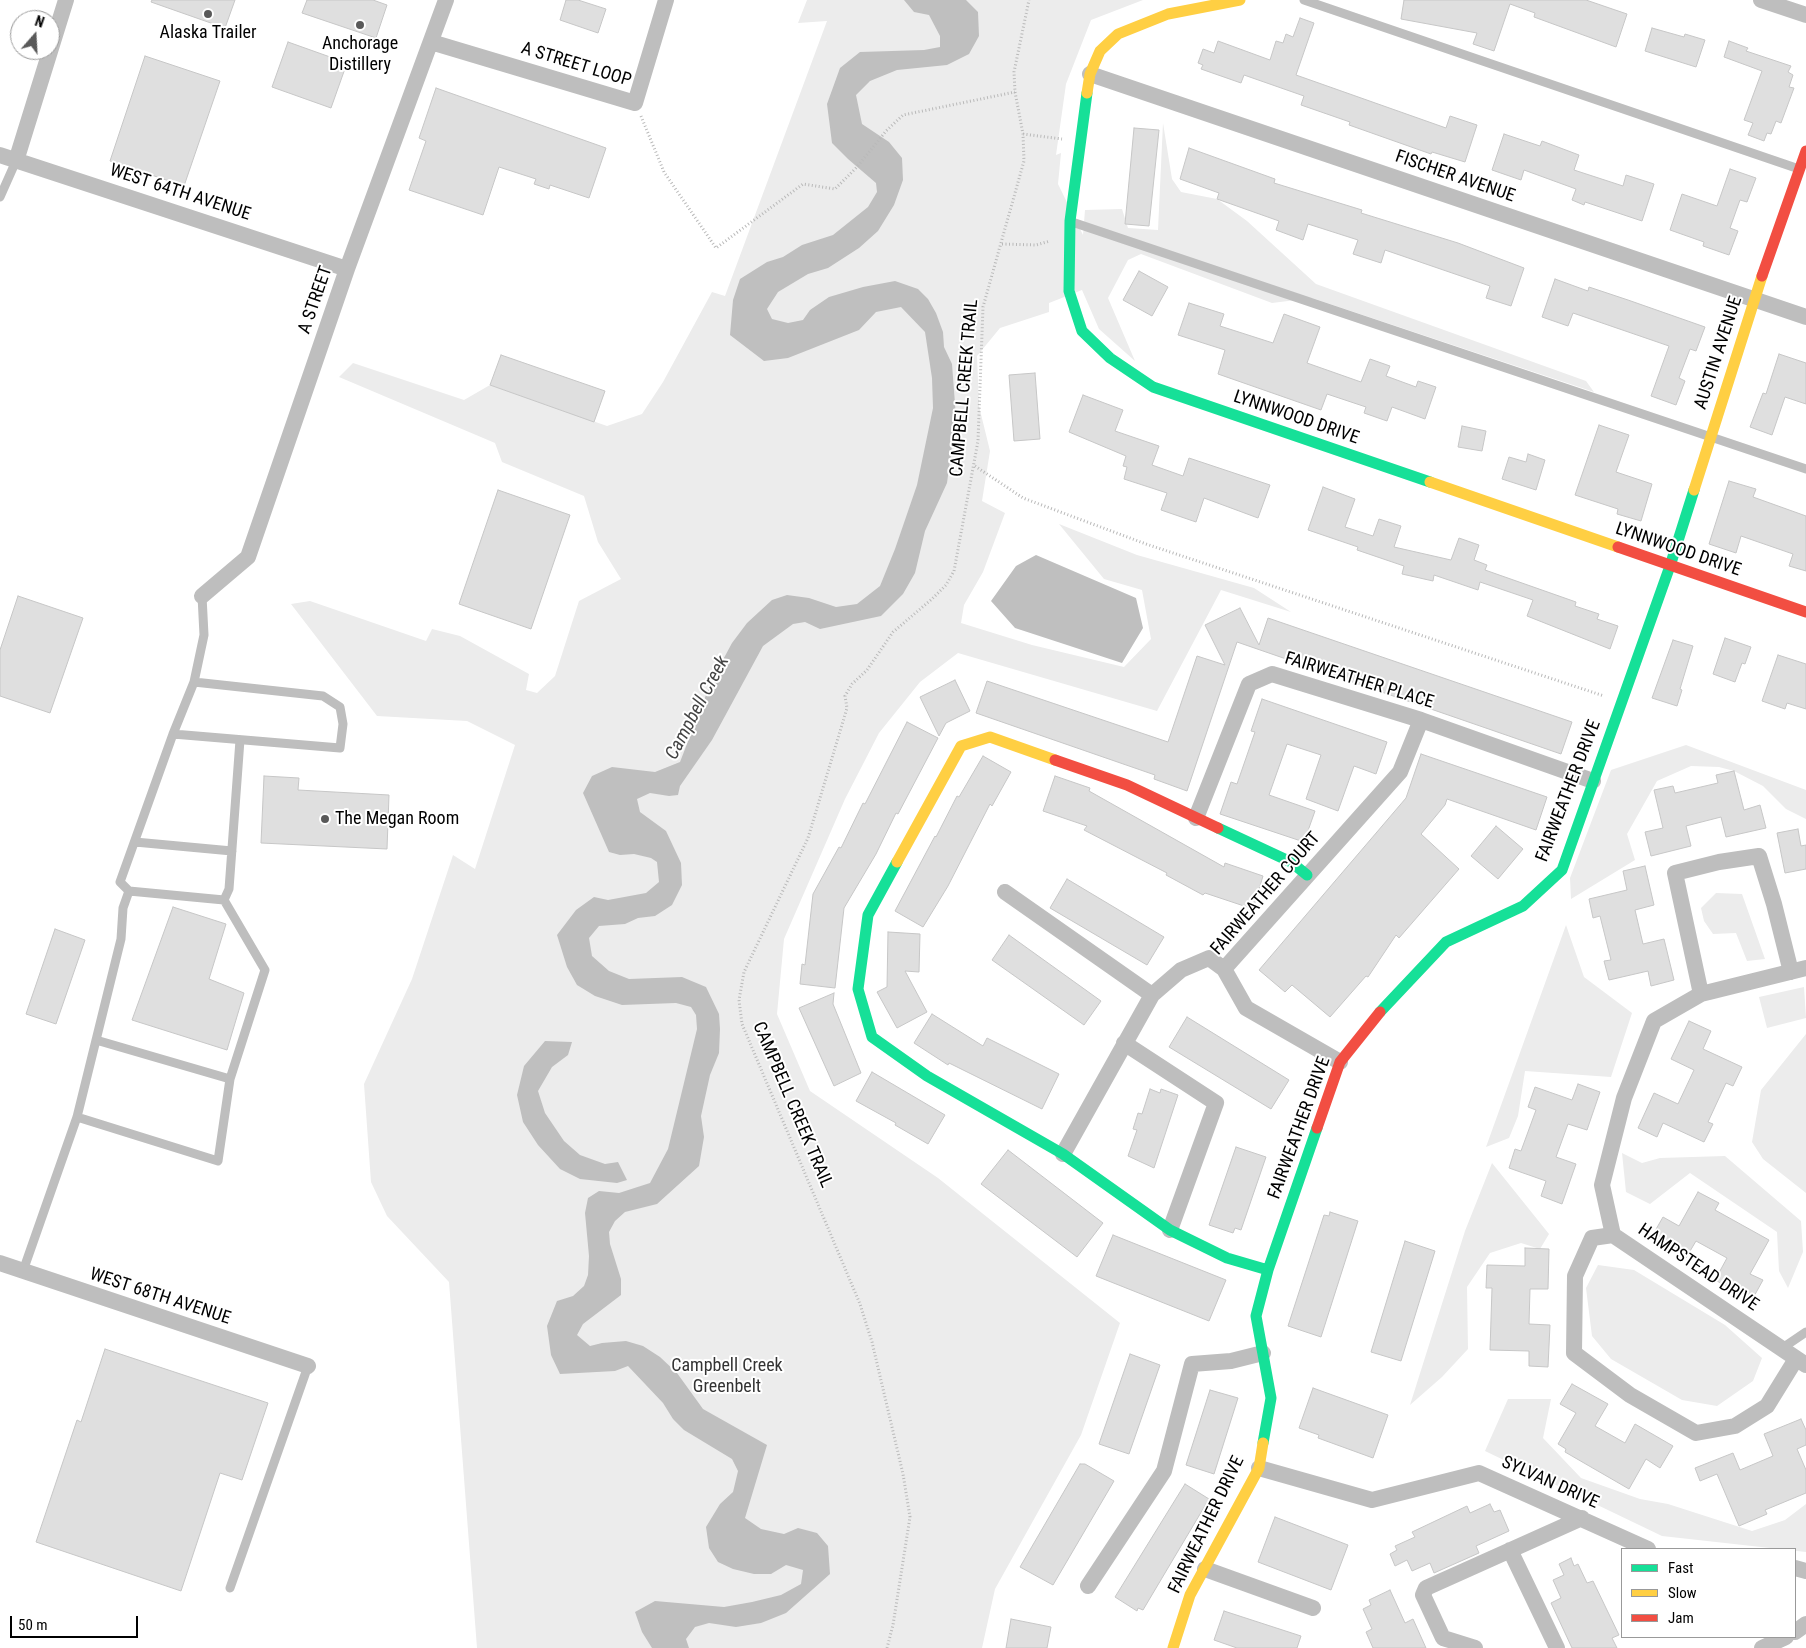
<!DOCTYPE html>
<html>
<head>
<meta charset="utf-8">
<style>
	body { margin:0 }
	#map { position:relative; width:1806px; height:1648px; overflow:hidden; background:#fff; font-family:"Roboto Condensed",sans-serif }
	canvas { display:block }
	.legend { position:absolute; left:1621px; top:1548px; width:175px; height:90px; box-sizing:border-box; background:#fff; border:1px solid #999; margin:0; padding:6px 9px; list-style:none; font-size:15px; color:#000 }
	.legend li { display:flex; align-items:center; gap:10px; height:25px }
	.legend b { width:25px; border:1px solid #999 }
	.north { position:absolute; left:10px; top:10px; width:50px; height:50px; box-sizing:border-box; background:#fff; border:1px solid #999; border-radius:50%; rotate:19deg; font-size:14px; font-weight:700; line-height:20px; text-align:center; color:#000 }
	.north::after { content:''; display:block; margin:auto; width:18px; height:22px; background:#595959; clip-path:polygon(50% 0,100% 100%,50% 72%,0 100%) }
	.scale { position:absolute; left:10px; top:1616px; width:128px; height:22px; box-sizing:border-box; border:2px solid #000; border-top:0; padding-left:6px; font-size:15px; line-height:18px; white-space:nowrap; color:#000; -webkit-text-stroke:4px #fff; paint-order:stroke }
</style>
</head>
<body>
<div id="map">
<canvas width="1806" height="1648"></canvas>
<ul class="legend">
<li><b style="height:6px;background:#16e098"></b>Fast</li>
<li><b style="height:6px;background:#ffcf43"></b>Slow</li>
<li><b style="height:6px;background:#f24e42"></b>Jam</li>
</ul>
<div class="north">N</div>
<div class="scale">50 m</div>
</div>
<script>
const ctx = document.querySelector('canvas').getContext('2d');
ctx.lineJoin = 'round';
function paint(path, color) { ctx.fillStyle = color; ctx.fill(path, 'evenodd'); }
const toPath = rows => new Path2D(rows.map(r => 'M' + r).join(''));
function stroke(path, color, width, dash) { ctx.strokeStyle = color; ctx.lineWidth = width; ctx.lineCap = dash ? 'butt' : 'round'; ctx.setLineDash(dash || []); ctx.stroke(path); }
function drawText(font, color, halo, rows, align = 'center') {
  ctx.font = font + ' "Roboto Condensed",sans-serif'; ctx.lineWidth = 4; ctx.setLineDash([]); ctx.textBaseline = 'middle'; ctx.strokeStyle = halo; ctx.fillStyle = color; for (const [text, x, y, turn = 0] of rows) {
    ctx.save(); ctx.translate(x, y); ctx.rotate((+turn || 0) * Math.PI / 180); ctx.textAlign = isNaN(turn) ? turn : align; if (halo) ctx.strokeText(text, 0, 0); ctx.fillText(text, 0, 0); ctx.restore();
  }
}
paint(toPath([
	[807,0,1143,0,1091,20,1066,84,1056,155,1061,153,1058,184,1083,235,1085,210,1122,209,1128,228,1158,230,1163,123,1172,179,1181,192,1217,199,1247,221,1316,284,1586,381,1594,392,1312,298,1272,303,1141,254,1128,260,1108,298,1135,361,1099,329,1082,290,1049,303,1049,312,1000,328,977,356,979,406,990,451,982,501,1005,513,983,572,964,605,961,623,1032,645,1124,667,1151,639,1142,590,1104,579,1059,524,1137,555,1254,588,1291,612,1221,590,1157,711,958,653,920,682,879,733,845,799,784,939,777,1014,810,1091,938,1178,1120,1323,1081,1435,995,1589,982,1648,477,1648,449,1282,387,1216,371,1182,364,1084,412,979,453,855,475,869,515,745,467,721,377,716,291,604,310,601,426,641,432,629,460,636,529,674,526,690,537,693,555,676,579,601,621,579,598,542,584,496,502,462,495,443,339,377,353,363,464,400,490,385,607,426,642,414,663,382,712,292,725,296,827,21,798,23],
	[1686,745,1806,790,1806,819,1786,809,1763,786,1734,771,1719,767,1691,766,1657,781,1627,834,1635,860,1571,899,1570,878,1611,770],
	[1716,893,1742,894,1765,959,1747,961,1736,933,1713,934,1704,921,1701,908],
	[1566,925,1584,977,1632,1013,1611,1077,1525,1071,1518,1116,1509,1138,1486,1147],
	[1804,987,1806,1018,1767,1028,1759,997],
	[1806,1034,1806,1193,1763,1159,1752,1142,1761,1090],
	[1622,1153,1642,1163,1660,1158,1725,1156,1801,1221,1803,1252,1788,1288,1779,1271,1777,1232,1690,1173,1650,1204,1626,1192],
	[1492,1163,1549,1234,1540,1249,1521,1243,1490,1253,1467,1287,1468,1349,1442,1377,1410,1405,1465,1231],
	[1598,1265,1634,1270,1725,1325,1762,1358,1753,1381,1717,1406,1682,1400,1611,1359,1592,1336,1586,1288],
	[1508,1399,1551,1399,1543,1438,1581,1478,1640,1499,1668,1504,1752,1531,1785,1520,1806,1504,1806,1552,1662,1536,1485,1451]
]), '#ececec');
paint(toPath([
	[904,0,966,0,978,12,979,36,969,54,947,65,897,70,870,81,856,95,862,124,889,142,902,158,903,180,894,205,878,231,859,248,828,268,808,274,778,292,767,309,772,319,788,323,803,320,810,310,829,297,863,287,895,281,918,289,928,299,936,313,943,332,944,347,952,364,956,417,947,483,925,531,915,573,903,594,881,616,820,629,805,622,793,624,763,646,712,740,680,786,678,795,669,796,650,793,637,799,640,812,666,831,681,863,682,885,672,905,655,916,638,918,625,924,599,926,589,938,592,956,609,971,629,979,682,977,706,987,719,1014,720,1029,719,1053,710,1075,701,1116,704,1137,699,1166,657,1204,625,1212,615,1221,609,1232,610,1244,621,1279,621,1295,583,1324,577,1335,590,1346,602,1343,626,1341,643,1346,660,1357,677,1373,703,1409,767,1445,745,1518,761,1529,784,1534,798,1528,817,1533,828,1546,830,1574,786,1613,761,1623,736,1627,709,1623,695,1627,686,1639,689,1648,652,1648,642,1632,635,1612,655,1601,724,1607,752,1602,781,1595,801,1584,803,1570,786,1565,771,1574,754,1574,733,1569,718,1562,709,1548,706,1527,720,1504,733,1492,738,1471,732,1459,684,1430,673,1419,663,1403,628,1366,615,1371,560,1374,551,1355,547,1326,557,1301,573,1296,584,1286,588,1275,589,1256,585,1213,588,1198,599,1191,619,1193,650,1183,668,1149,697,1029,696,1015,691,1007,676,1003,622,1005,595,996,577,985,567,967,557,935,576,910,594,897,608,900,646,893,659,882,657,862,651,858,634,854,620,855,609,852,583,793,592,776,612,767,655,772,680,762,711,682,732,643,747,623,772,600,787,595,809,598,836,607,857,604,880,586,895,549,917,485,933,408,932,378,925,332,901,307,876,312,859,330,788,358,764,361,730,335,733,300,740,279,767,262,783,257,802,245,833,235,868,207,877,192,876,183,848,159,832,143,827,104,840,68,860,52,924,50,940,47,940,36,929,15,914,12],
	[1036,555,1136,598,1143,628,1122,663,1015,628,991,601,1016,566],
	[545,1041,572,1042,568,1055,552,1067,538,1091,545,1113,564,1141,580,1155,605,1164,618,1162,627,1180,617,1183,580,1179,560,1169,538,1145,523,1122,517,1095,524,1066]
]), '#bfbfbf');
const building = toPath([
	[152,0,235,0,225,28,151,2,152,0],
	[307,0,373,0,387,5,376,38,302,13,307,0],
	[566,0,578,0,606,9,598,33,560,20,566,0],
	[1404,0,1586,0,1627,14,1616,47,1534,17,1535,13,1510,4,1494,51,1473,44,1477,33,1401,19,1404,0],
	[1300,18,1314,23,1296,75,1446,128,1450,116,1477,125,1465,162,1432,152,1431,154,1349,125,1350,122,1301,105,1304,96,1244,75,1241,83,1201,69,1203,65,1198,63,1203,49,1214,53,1218,41,1270,60,1276,41,1283,43,1286,34,1293,37,1300,18],
	[1652,28,1684,37,1685,34,1705,40,1696,67,1645,51,1652,28],
	[1729,41,1748,48,1746,51,1791,66,1788,72,1793,75,1789,87,1794,88,1781,123,1776,121,1771,134,1767,133,1764,141,1748,135,1753,123,1744,120,1762,71,1724,57,1729,41],
	[288,42,347,63,331,108,272,87,288,42],
	[145,56,220,81,184,186,110,161,145,56],
	[436,88,606,148,589,198,550,185,549,189,534,184,536,179,499,167,483,215,409,190,426,141,419,138,436,88],
	[1134,128,1159,130,1149,226,1125,224,1134,128],
	[1504,134,1540,146,1542,141,1579,155,1574,170,1623,186,1626,175,1654,184,1642,221,1585,202,1584,205,1572,200,1576,189,1524,170,1521,180,1492,170,1504,134],
	[1189,148,1275,179,1274,183,1362,210,1361,213,1458,243,1524,268,1511,306,1486,298,1490,286,1385,250,1381,263,1353,254,1358,240,1308,224,1303,240,1276,230,1279,221,1217,199,1219,193,1180,179,1189,148],
	[1730,169,1756,178,1747,202,1740,200,1730,228,1738,231,1729,255,1703,246,1704,242,1670,230,1682,194,1717,206,1730,169],
	[1139,271,1168,287,1152,316,1123,300,1139,271],
	[1555,279,1588,291,1589,287,1628,300,1705,327,1696,351,1690,349,1679,378,1685,381,1676,405,1651,396,1669,346,1573,313,1568,326,1542,317,1555,279],
	[1189,303,1224,314,1220,326,1273,343,1284,314,1320,327,1307,363,1361,382,1370,359,1390,366,1386,376,1416,387,1418,381,1436,387,1425,419,1392,407,1387,421,1364,413,1366,407,1327,394,1321,410,1218,374,1225,350,1178,335,1189,303],
	[1779,354,1806,363,1806,404,1785,397,1772,435,1750,427,1763,393,1766,394,1779,354],
	[501,355,605,391,594,422,490,385,501,355],
	[1035,373,1040,439,1014,441,1009,375,1035,373],
	[1083,395,1123,410,1115,431,1159,446,1152,465,1183,476,1189,458,1270,485,1258,518,1204,498,1196,522,1161,510,1167,493,1124,479,1127,467,1123,466,1126,456,1069,432,1083,395],
	[1599,425,1629,435,1616,472,1652,484,1641,521,1617,514,1618,509,1575,495,1599,425],
	[1462,426,1486,431,1482,451,1458,447,1462,426],
	[1528,454,1545,460,1536,490,1502,479,1509,457,1526,462,1528,454],
	[1729,481,1756,489,1753,497,1806,516,1806,571,1789,566,1793,554,1741,536,1736,553,1709,544,1729,481],
	[1323,487,1355,499,1345,527,1373,536,1379,519,1401,526,1394,547,1451,560,1459,538,1479,545,1474,560,1487,565,1485,570,1576,602,1575,606,1599,614,1597,619,1618,626,1610,649,1527,616,1533,600,1480,582,1478,590,1434,575,1433,581,1402,574,1404,566,1357,550,1358,547,1308,530,1323,487],
	[498,490,570,515,531,629,459,604,498,490],
	[18,596,83,618,50,713,0,696,0,650,18,596],
	[1240,608,1259,645,1268,618,1572,722,1561,754,1237,642,1187,791,1154,779,1155,775,976,713,987,681,1168,742,1197,656,1225,665,1205,625,1240,608],
	[1725,638,1751,647,1745,664,1742,663,1735,682,1713,674,1725,638],
	[1673,640,1693,646,1680,689,1682,690,1677,706,1652,698,1673,640],
	[1778,655,1806,664,1806,709,1787,703,1785,709,1762,701,1778,655],
	[955,680,970,711,946,723,939,736,920,697,955,680],
	[1262,699,1387,742,1376,774,1354,766,1338,811,1306,799,1321,755,1287,744,1269,795,1315,811,1304,842,1220,814,1231,782,1237,784,1255,732,1251,731,1262,699],
	[907,722,938,738,898,814,896,813,876,854,844,908,835,988,800,984,802,964,805,965,813,894,839,847,841,848,863,803,865,804,907,722],
	[1421,754,1547,797,1536,830,1447,799,1445,805,1421,834,1459,869,1399,938,1396,935,1368,977,1366,976,1330,1017,1292,985,1285,992,1259,970,1406,798,1421,754],
	[983,756,1011,772,992,806,990,804,948,886,923,927,895,911,935,836,936,837,957,796,959,797,983,756],
	[1734,771,1744,810,1760,805,1766,828,1726,837,1721,817,1686,826,1691,846,1651,856,1645,832,1663,828,1654,790,1673,786,1675,793,1718,783,1716,775,1734,771],
	[264,776,299,778,298,790,389,795,387,849,261,843,264,776],
	[1055,776,1090,788,1089,791,1224,867,1225,863,1263,876,1253,909,1205,893,1203,895,1166,875,1167,873,1084,830,1087,826,1043,811,1055,776],
	[1496,826,1523,849,1498,879,1471,856,1496,826],
	[1798,829,1801,846,1806,845,1806,869,1785,873,1777,833,1798,829],
	[1645,866,1654,905,1635,910,1643,944,1664,939,1674,980,1651,986,1648,971,1609,980,1604,961,1611,960,1600,916,1593,918,1589,899,1627,890,1623,871,1645,866],
	[1067,879,1164,937,1147,965,1050,908,1067,879],
	[173,907,226,924,209,979,244,993,227,1050,132,1020,173,907],
	[55,929,85,940,56,1024,26,1014,55,929],
	[888,932,920,934,919,972,905,971,927,1012,897,1028,877,992,887,987,888,932],
	[1009,935,1101,1001,1084,1025,992,960,1009,935],
	[834,993,833,1004,861,1073,834,1086,799,1008,834,993],
	[932,1014,983,1046,987,1038,1059,1074,1042,1109,949,1063,948,1065,914,1043,932,1014],
	[1187,1017,1289,1080,1271,1109,1169,1047,1187,1017],
	[1689,1021,1711,1031,1703,1049,1742,1067,1733,1086,1726,1083,1708,1122,1713,1124,1704,1142,1663,1123,1657,1137,1638,1128,1654,1093,1678,1104,1694,1070,1671,1059,1689,1021],
	[872,1072,945,1115,928,1144,895,1125,896,1123,856,1101,872,1072],
	[1578,1084,1600,1092,1587,1130,1568,1124,1556,1157,1576,1164,1562,1204,1541,1196,1546,1181,1509,1168,1515,1149,1521,1151,1536,1110,1528,1107,1535,1087,1572,1100,1578,1084],
	[1150,1089,1160,1093,1161,1089,1178,1095,1154,1168,1128,1156,1137,1130,1133,1129,1138,1113,1142,1114,1150,1089],
	[1236,1147,1266,1157,1241,1230,1235,1228,1233,1233,1209,1225,1236,1147],
	[1008,1150,1103,1223,1077,1257,981,1184,1008,1150],
	[1698,1192,1719,1203,1715,1210,1769,1240,1750,1274,1763,1280,1752,1300,1715,1280,1727,1258,1696,1241,1686,1258,1651,1238,1663,1217,1679,1226,1698,1192],
	[1330,1212,1358,1221,1321,1337,1288,1326,1324,1215,1329,1216,1330,1212],
	[1113,1235,1226,1280,1209,1321,1096,1276,1113,1235],
	[1405,1241,1435,1251,1401,1361,1371,1352,1405,1241],
	[1525,1248,1549,1249,1548,1289,1530,1289,1529,1324,1550,1325,1548,1367,1529,1366,1529,1351,1490,1350,1492,1288,1486,1288,1487,1265,1525,1266,1525,1248],
	[105,1349,268,1403,242,1480,220,1473,181,1591,36,1542,77,1420,81,1422,105,1349],
	[1130,1354,1160,1365,1129,1454,1099,1444,1130,1354],
	[1572,1384,1608,1404,1595,1426,1625,1443,1635,1424,1673,1446,1660,1468,1646,1459,1629,1489,1565,1452,1566,1449,1558,1444,1576,1413,1560,1404,1572,1384],
	[1313,1388,1388,1415,1373,1458,1318,1438,1319,1435,1299,1428,1313,1388],
	[1210,1390,1238,1398,1214,1474,1186,1465,1210,1390],
	[1801,1419,1806,1430,1806,1445,1797,1449,1806,1470,1806,1493,1765,1510,1767,1514,1739,1526,1717,1474,1700,1481,1695,1468,1733,1453,1740,1470,1773,1456,1764,1434,1801,1419],
	[1080,1464,1085,1464,1114,1481,1053,1585,1020,1567,1080,1464],
	[1185,1484,1209,1499,1143,1610,1138,1608,1137,1611,1115,1597,1185,1484],
	[1490,1504,1494,1512,1500,1510,1509,1531,1476,1546,1479,1553,1434,1573,1430,1563,1412,1571,1407,1560,1395,1566,1390,1554,1397,1550,1395,1546,1415,1537,1412,1532,1467,1506,1470,1513,1490,1504],
	[1275,1517,1348,1545,1331,1590,1258,1562,1275,1517],
	[1571,1558,1574,1566,1578,1564,1587,1583,1593,1581,1619,1635,1612,1638,1617,1648,1572,1648,1551,1603,1561,1598,1553,1580,1564,1575,1559,1564,1571,1558],
	[1390,1590,1405,1623,1413,1619,1426,1648,1373,1648,1366,1632,1372,1629,1363,1609,1371,1605,1369,1600,1390,1590],
	[1224,1611,1301,1636,1297,1648,1237,1648,1214,1640,1224,1611],
	[1011,1619,1051,1627,1047,1648,1006,1648,1011,1619]
]);
paint(building, '#dfdfdf');
stroke(building, '#c7c7c7', 1);
stroke(toPath([
	[641,116,664,172,716,248,803,184,835,189,857,167,886,131,903,115,1015,92],
	[1023,134,1062,139],
	[1002,244,1036,245,1050,241],
	[975,466,1023,498,1146,544,1604,696],
	[887,1648,893,1625,910,1517,903,1474,872,1342,860,1304,742,1024,739,1000,744,972,808,838,847,708,845,696,852,684,867,670,893,632,932,599,946,585,954,571,978,441,983,307,1024,161,1023,134,1015,92,1014,72,1029,0]
]), '#b9b9b9', 3, [1, 2.5]);
stroke(toPath([
	[1304,0,1799,169],
	[0,197,16,161],
	[1072,222,1806,469],
	[194,682,173,734,340,748,343,724,340,707,323,696,194,682,204,635,202,596],
	[173,734,120,882,129,891,224,900,229,889,240,740],
	[135,842,232,851],
	[96,1040,230,1079,265,970,224,900],
	[77,1117,218,1161,230,1079],
	[23,1271,77,1117,121,939,123,908,129,891],
	[1781,1349,1806,1332],
	[230,1588,308,1366]
]), '#bebebe', 9);
stroke(toPath([
	[1761,0,1806,15],
	[431,42,635,103,666,0],
	[1090,74,1806,317],
	[0,155,347,269],
	[16,161,66,0],
	[202,596,248,557,347,269,446,0],
	[1196,818,1249,684,1272,674,1421,720,1593,781],
	[1005,892,1152,995],
	[1806,968,1701,994,1654,1021,1624,1098,1602,1185,1613,1235,1806,1365],
	[1701,994,1675,873,1719,862,1759,856,1774,904,1791,972],
	[1124,1043,1216,1103,1170,1230],
	[1340,1062,1246,1008,1224,969,1400,772,1421,720],
	[1063,1154,1152,995,1181,970,1209,958,1224,969],
	[1613,1235,1592,1238,1575,1276,1574,1353,1630,1395,1696,1433,1735,1426,1767,1406,1796,1359],
	[0,1263,308,1366],
	[1259,1468,1372,1500,1479,1473,1648,1549],
	[1510,1550,1557,1648],
	[1795,1568,1806,1571],
	[1205,1569,1313,1608],
	[1088,1586,1164,1471,1192,1364,1231,1361,1263,1353],
	[1795,1632,1806,1624],
	[1475,1648,1443,1638,1423,1595,1426,1588,1582,1518],
	[1762,1648,1786,1637]
]), '#bebebe', 16);
stroke(toPath([
	[1087,93,1070,221,1069,291,1082,331,1110,358,1153,387,1430,482],
	[1218,828,1291,862,1307,875],
	[897,862,868,915,858,989,872,1037,927,1076,1063,1154,1170,1230,1227,1258,1268,1270],
	[1380,1012,1446,942,1523,906,1562,870,1670,566,1694,490],
	[1263,1443,1271,1398,1256,1316,1268,1270,1317,1128]
]), '#16e098', 11);
stroke(toPath([
	[1087,93,1090,74,1100,51,1118,34,1168,14,1240,0],
	[1430,482,1618,547],
	[1694,490,1762,276],
	[897,862,961,746,990,737,1055,760],
	[1173,1648,1190,1595,1259,1468,1263,1443]
]), '#ffcf43', 11);
stroke(toPath([
	[1762,276,1806,151],
	[1618,547,1806,612],
	[1055,760,1127,785,1218,828],
	[1317,1128,1340,1062,1380,1012]
]), '#f24e42', 11);
for (const [x, y, r, color] of [
	[208,14,5,"#595959"],
	[360,25,5,"#595959"],
	[325,819,5,"#595959"]
]) { const dot = new Path2D(); dot.arc(x, y, r, 0, 2 * Math.PI); ctx.fillStyle = color; ctx.fill(dot); stroke(dot, '#fff', 2); }
drawText('18px', '#000', '#fff', [
	["Alaska Trailer",208,33],
	["Anchorage",360,44],
	["Distillery",360,65],
	["The Megan Room",335,819,"left"]
]);
drawText('18px', '#000', '#fff', [
	["A STREET LOOP",576,65,17],
	["FISCHER AVENUE",1455,177,19],
	["WEST 64TH AVENUE",180,193,18],
	["A STREET",316,300,-71],
	["AUSTIN AVENUE",1719,353,-72],
	["CAMPBELL CREEK TRAIL",965,388,-85],
	["LYNNWOOD DRIVE",1296,418,19],
	["LYNNWOOD DRIVE",1678,550,19],
	["FAIRWEATHER PLACE",1359,681,17],
	["FAIRWEATHER DRIVE",1569,791,-69],
	["FAIRWEATHER COURT",1266,894,-49],
	["CAMPBELL CREEK TRAIL",792,1105,67],
	["FAIRWEATHER DRIVE",1300,1128,-70],
	["HAMPSTEAD DRIVE",1698,1268,34],
	["WEST 68TH AVENUE",160,1297,18],
	["SYLVAN DRIVE",1550,1483,24],
	["FAIRWEATHER DRIVE",1207,1525,-64]
]);
drawText('18px', '#333', '#fff', [
	["Campbell Creek",727,1366],
	["Greenbelt",727,1387]
]);
drawText('italic 19px', '#444', '#fff', [
	["Campbell Creek",698,708,-62]
]);
</script>
</body>
</html>
